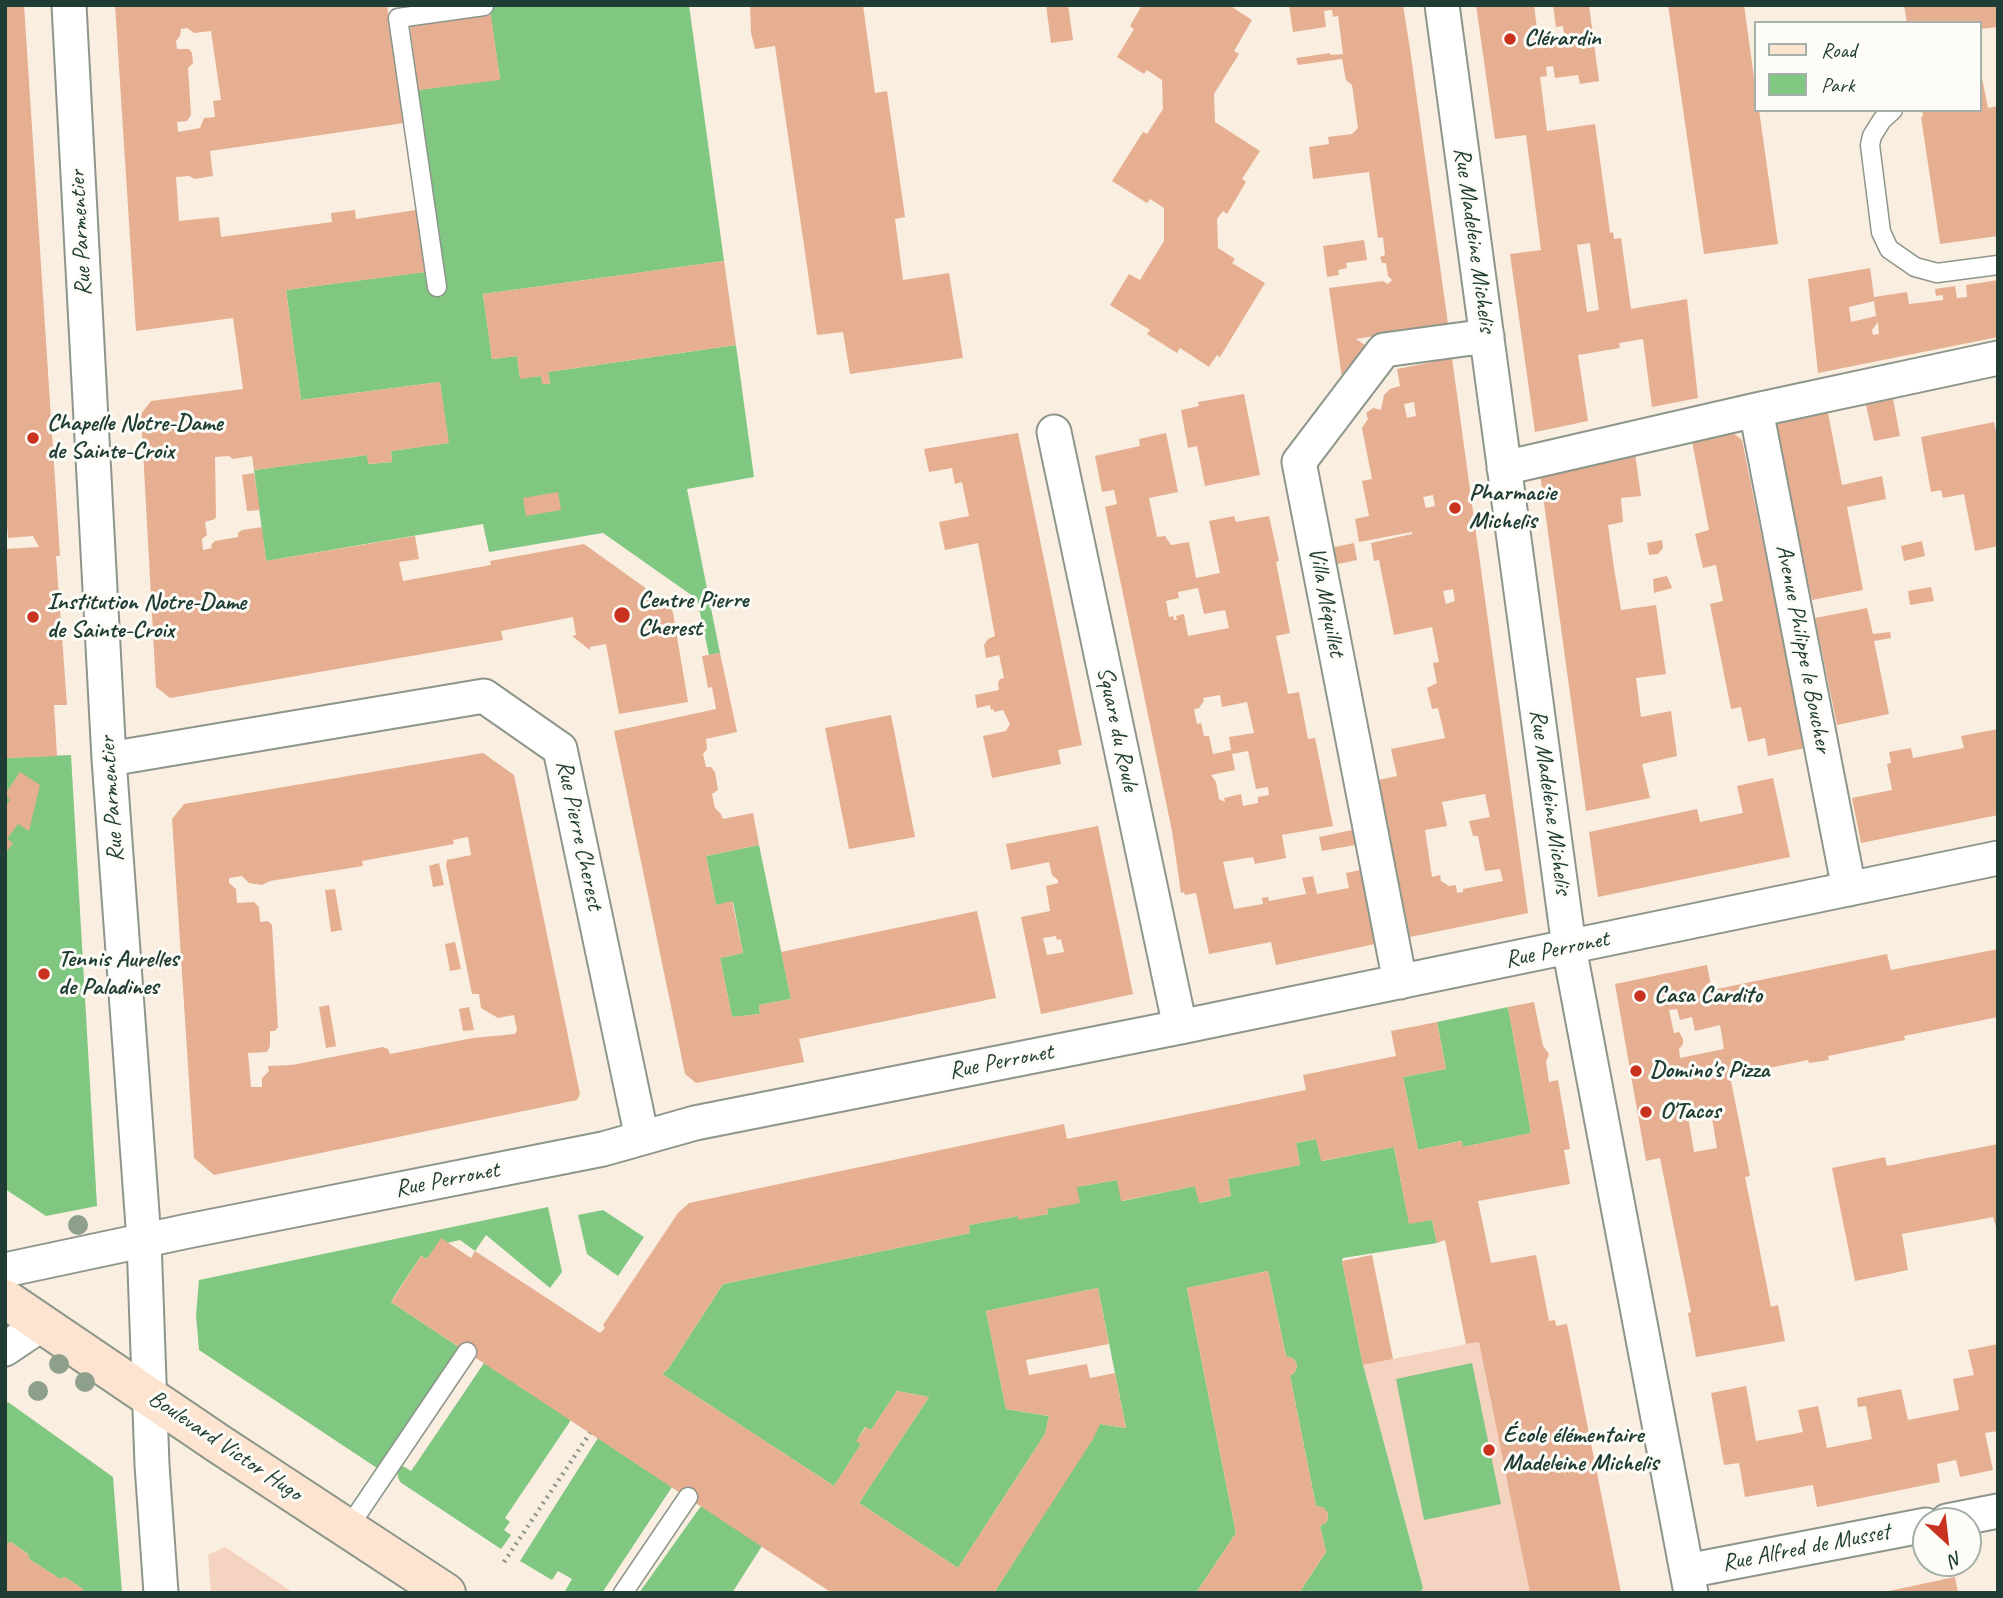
<!DOCTYPE html>
<html>
<head>
<meta charset="utf-8">
<style>
	body { margin:0 }
	#map { position:relative; width:2003px; height:1598px; overflow:hidden; background:#f9eedf; font-family:Caveat,sans-serif }
	canvas { display:block }
	.frame { position:absolute; inset:0; border:7px solid #1f3d34; pointer-events:none }
	.legend { position:absolute; left:1754px; top:21px; width:228px; height:91px; box-sizing:border-box; background:#fdfcf7; border:2px solid #a4b0a9; margin:0; padding:9px 12px; list-style:none; font-size:21px; color:#1f3d34 }
	.legend li { display:flex; align-items:center; gap:14px; height:35px }
	.legend b { width:35px; border:2px solid #a4b0a9 }
	.north { position:absolute; left:1912px; top:1507px; width:70px; height:70px; box-sizing:border-box; background:#fdfcf7; border:2px solid #a4b0a9; border-radius:50%; rotate:153deg; font-size:19px; font-weight:700; line-height:28px; text-align:center; color:#1f3d34 }
	.north::after { content:''; display:block; margin:auto; width:24px; height:32px; background:#c8321e; clip-path:polygon(50% 0,100% 100%,50% 72%,0 100%) }
</style>
</head>
<body>
<div id="map">
<canvas width="2003" height="1598"></canvas>
<div class="frame"></div>
<ul class="legend">
<li><b style="height:9px;background:#fde4d1"></b>Road</li>
<li><b style="height:19px;background:#80c782"></b>Park</li>
</ul>
<div class="north">N</div>
</div>
<script>
const ctx = document.querySelector('canvas').getContext('2d');
ctx.lineJoin = 'round';
function paint(path, color) { ctx.fillStyle = color; ctx.fill(path, 'evenodd'); }
const toPath = rows => new Path2D(rows.map(r => 'M' + r).join(''));
function stroke(path, color, width, dash) { ctx.strokeStyle = color; ctx.lineWidth = width; ctx.lineCap = dash ? 'butt' : 'round'; ctx.setLineDash(dash || []); ctx.stroke(path); }
function drawText(font, color, halo, rows, align = 'center') {
  ctx.font = font + ' Caveat,sans-serif'; ctx.lineWidth = 6; ctx.setLineDash([]); ctx.textBaseline = 'middle'; ctx.strokeStyle = halo; ctx.fillStyle = color; for (const [text, x, y, turn = 0] of rows) {
    ctx.save(); ctx.translate(x, y); ctx.rotate((+turn || 0) * Math.PI / 180); ctx.textAlign = isNaN(turn) ? turn : align; if (halo) ctx.strokeText(text, 0, 0); ctx.fillText(text, 0, 0); ctx.restore();
  }
}
paint(toPath([
	[1567,1324,1621,1593,1420,1593,1423,1588,1363,1365],
	[225,1547,294,1593,211,1593,208,1555]
]), '#f5d3c1');
paint(toPath([
	[489,5,689,5,724,261,483,294,492,359,517,356,520,378,541,376,543,384,550,383,548,372,736,345,754,477,687,489,720,653,709,655,697,599,603,533,489,552,483,524,266,561,254,470,367,455,369,464,392,462,391,451,448,443,440,382,301,400,286,290,424,272,424,266,442,263,418,90,500,79],
	[71,755,97,1206,46,1216,5,1189,5,758],
	[759,845,791,999,759,1005,760,1014,732,1017,720,958,743,953,733,902,716,905,706,856],
	[1508,1007,1531,1133,1463,1147,1461,1141,1418,1150,1403,1077,1446,1069,1437,1022],
	[1316,1139,1322,1161,1394,1147,1409,1223,1432,1220,1437,1243,1343,1258,1342,1261,1363,1365,1423,1588,1420,1593,1299,1593,1326,1552,1320,1526,1327,1522,1328,1514,1324,1508,1316,1506,1290,1376,1295,1372,1297,1365,1294,1359,1286,1356,1268,1271,1187,1288,1236,1533,1196,1593,994,1593,1100,1424,1126,1428,1098,1288,986,1311,1006,1409,1049,1416,1045,1434,958,1568,859,1503,929,1397,897,1391,871,1430,865,1427,857,1440,861,1444,834,1486,662,1374,668,1369,723,1284,970,1233,969,1225,1018,1216,1018,1219,1048,1214,1047,1209,1077,1187,1117,1180,1122,1201,1195,1186,1200,1203,1231,1196,1228,1179,1300,1165,1296,1143],
	[548,1207,562,1272,550,1288,486,1235,475,1251,460,1240,447,1243,441,1239,427,1259,421,1256,397,1292,391,1302,459,1347,377,1468,199,1350,196,1315,199,1280],
	[603,1210,644,1237,618,1276,587,1254,578,1215],
	[484,1363,571,1420,505,1518,510,1522,504,1530,511,1535,501,1549,400,1482,398,1477,397,1471,400,1468,403,1466,411,1471,418,1461],
	[1472,1363,1501,1504,1424,1520,1396,1379],
	[8,1402,113,1477,122,1593,83,1593,83,1589,65,1577,60,1579,29,1559,28,1554,11,1542,5,1544,5,1404],
	[598,1438,672,1487,602,1593,568,1593,565,1591,572,1579,558,1571,552,1580,520,1561],
	[701,1506,762,1546,732,1593,639,1593]
]), '#80c782');
paint(toPath([
	[5,5,24,5,60,556,56,556,67,705,54,705,57,756,5,758,5,549,39,547,33,536,8,538,5,495],
	[115,5,387,5,404,123,210,151,213,176,194,179,189,176,176,177,179,221,219,217,221,237,332,222,331,213,355,210,356,219,416,210,425,272,286,290,301,400,440,382,449,443,391,451,392,462,368,464,367,455,254,470,252,456,233,459,229,456,215,457,216,516,215,519,205,522,207,535,202,539,203,550,212,548,211,545,215,541,238,537,238,533,242,530,262,527,266,561,415,536,419,559,399,562,403,581,491,565,490,561,584,544,672,607,688,702,619,714,606,644,590,647,590,650,572,636,576,635,573,617,501,631,503,640,170,698,156,687,141,414,151,401,243,389,233,318,136,331],
	[187,28,194,33,211,31,221,100,213,101,215,117,204,118,200,128,178,132,177,122,187,121,191,115,188,68,193,63,192,53,189,49,177,49,176,41,180,36,181,29],
	[750,5,863,5,875,93,887,91,905,217,895,219,903,280,949,273,963,358,850,374,843,332,817,335,775,46,755,49,751,33],
	[1046,5,1068,5,1073,40,1051,43],
	[1142,5,1229,5,1252,20,1234,51,1239,54,1214,94,1215,122,1260,151,1242,179,1246,182,1227,214,1223,211,1217,219,1218,248,1235,259,1232,263,1265,283,1220,357,1217,355,1209,367,1180,348,1177,353,1147,334,1150,330,1110,305,1129,274,1140,280,1164,241,1164,208,1150,199,1147,203,1112,181,1143,132,1147,134,1163,109,1162,80,1147,70,1144,74,1117,57,1134,29,1130,26],
	[1289,5,1403,5,1410,49,1448,324,1356,339,1368,347,1352,369,1350,367,1342,378,1329,288,1383,281,1388,284,1392,280,1388,276,1386,263,1382,263,1380,257,1385,255,1383,237,1378,238,1369,172,1313,179,1309,147,1329,144,1328,137,1352,134,1358,128,1352,85,1346,80,1342,59,1298,65,1296,58,1330,53,1330,55,1343,54,1338,16,1333,17,1332,10,1324,11,1326,27,1293,32],
	[1476,5,1534,5,1539,44,1550,43,1550,46,1565,44,1563,26,1556,27,1553,5,1589,5,1599,81,1580,84,1578,75,1555,78,1553,66,1546,67,1547,76,1540,77,1547,131,1595,124,1610,233,1613,232,1614,239,1621,238,1631,309,1687,299,1698,398,1652,407,1643,339,1619,343,1620,348,1578,355,1588,421,1535,432,1510,254,1541,250,1526,135,1495,139],
	[1590,243,1599,310,1587,312,1577,245],
	[1668,5,1744,5,1756,92,1756,110,1759,110,1778,244,1704,254],
	[1904,5,1997,5,1998,27,1980,29,1980,23,1907,23],
	[491,15,500,80,418,90,410,26],
	[1980,68,1988,108,1998,106,1998,236,1940,244,1921,117,1923,116,1922,110,1980,110],
	[1364,240,1367,260,1346,263,1347,268,1338,270,1339,275,1327,277,1323,246],
	[724,261,736,345,548,372,550,384,542,384,541,376,520,379,517,356,492,359,483,294],
	[1870,268,1874,297,1907,292,1909,304,1943,300,1943,295,1936,296,1935,289,1955,286,1957,298,1967,297,1966,285,1998,280,1998,337,1818,373,1808,279],
	[1874,301,1876,316,1851,322,1849,307],
	[1878,322,1879,334,1873,335,1872,330],
	[1452,358,1528,913,1410,937,1378,780,1397,776,1391,749,1445,738,1438,708,1432,709,1427,688,1437,683,1433,663,1439,662,1432,627,1394,635,1379,560,1374,561,1371,543,1412,534,1412,532,1359,542,1355,519,1369,516,1362,481,1372,479,1362,428,1368,419,1366,413,1373,408,1381,410,1384,395,1390,389,1400,386,1397,369],
	[1414,402,1416,416,1407,418,1404,404],
	[1433,495,1435,506,1426,508,1423,497],
	[1453,589,1455,601,1446,604,1443,591],
	[1485,794,1490,817,1469,821,1473,836,1478,836,1485,871,1500,869,1503,881,1463,889,1463,892,1457,893,1456,885,1449,886,1441,881,1440,875,1432,877,1425,830,1447,826,1442,802],
	[1244,394,1260,475,1205,486,1197,446,1188,448,1181,410,1199,406,1198,402],
	[1893,399,1900,436,1874,441,1866,405],
	[1828,413,1842,485,1882,476,1886,499,1847,507,1863,590,1812,600,1776,424],
	[1994,422,1998,441,1998,546,1975,551,1964,494,1943,498,1941,490,1931,492,1921,437],
	[1732,432,1742,440,1805,748,1768,756,1765,738,1748,742,1741,707,1731,709,1710,604,1723,601,1716,565,1703,568,1695,534,1709,530,1692,441],
	[1018,433,1082,745,1058,750,1061,764,992,778,983,736,1006,731,1010,724,1003,710,994,712,994,709,991,710,990,705,977,708,975,695,999,690,998,683,1000,679,1004,678,999,655,986,658,984,645,988,639,995,636,978,543,945,550,939,522,969,516,962,482,955,484,952,468,929,472,924,449],
	[1166,433,1178,492,1149,498,1157,537,1165,536,1171,545,1189,542,1196,578,1220,573,1209,521,1234,516,1236,522,1269,516,1279,561,1276,562,1290,633,1276,636,1288,694,1299,692,1308,739,1315,738,1333,826,1282,835,1286,858,1255,864,1253,857,1223,862,1234,909,1263,904,1262,898,1268,897,1269,901,1306,894,1302,878,1313,876,1317,894,1349,888,1346,873,1360,870,1375,944,1276,965,1271,942,1209,954,1196,893,1185,895,1184,892,1181,893,1172,831,1105,507,1117,504,1114,490,1102,492,1095,456,1140,446,1139,439],
	[1198,588,1204,614,1225,610,1229,628,1188,636,1184,614,1176,616,1177,620,1174,620,1173,616,1169,617,1166,601,1179,598,1178,592],
	[1220,695,1222,707,1247,702,1254,733,1229,737,1231,750,1213,754,1209,736,1204,736,1201,723,1197,724,1194,709,1199,708,1204,701,1203,698],
	[1248,751,1256,789,1268,787,1269,795,1258,797,1258,803,1243,806,1241,794,1224,798,1225,802,1219,799,1216,782,1211,775,1235,770,1232,754],
	[1635,454,1641,496,1621,498,1623,522,1608,525,1614,568,1621,610,1656,605,1666,674,1636,678,1641,717,1671,711,1677,756,1642,764,1650,798,1586,811,1540,474],
	[254,473,260,510,247,511,242,475],
	[558,492,561,510,526,516,523,498],
	[1662,540,1663,548,1658,554,1649,555,1647,543],
	[1922,541,1925,556,1904,561,1901,546],
	[1354,543,1357,560,1333,565,1330,548],
	[1667,576,1672,588,1654,593,1653,579],
	[1931,587,1934,601,1910,605,1908,591],
	[1867,608,1873,634,1890,632,1891,638,1874,641,1889,714,1837,725,1815,618],
	[720,653,737,732,706,739,707,749,703,754,706,767,711,767,715,772,718,790,712,794,715,808,721,814,723,819,753,813,759,845,706,856,716,905,732,901,743,953,720,958,732,1017,760,1014,759,1005,791,999,781,952,977,911,996,998,799,1039,804,1062,696,1083,685,1074,614,731,716,709,712,687,708,688,702,656],
	[891,715,915,837,849,849,825,728],
	[1998,729,1998,815,1861,843,1852,798,1892,790,1887,764,1891,763,1889,752,1911,748,1913,758,1964,748,1961,736],
	[483,753,514,775,580,1094,577,1100,214,1175,194,1158,172,819,184,804],
	[468,837,471,855,447,860,446,865,472,994,479,994,481,1008,498,1018,514,1015,517,1030,515,1034,473,1038,390,1054,388,1049,383,1047,292,1065,268,1066,269,1071,262,1078,262,1087,251,1087,248,1053,267,1052,270,1046,270,1031,275,1031,278,1027,272,925,268,921,260,922,259,907,254,902,237,903,236,889,229,883,229,878,242,876,249,883,262,885,270,881,363,866,362,861,454,844,453,840],
	[20,772,40,785,29,831,18,824,7,839,13,843,5,854,5,807,10,800,5,794],
	[1773,778,1790,857,1598,897,1589,832,1697,809,1700,822,1743,813,1737,786],
	[1098,826,1133,994,1041,1014,1021,917,1050,911,1046,886,1058,883,1058,880,1052,875,1049,862,1011,870,1006,844],
	[1056,936,1057,940,1061,939,1064,952,1047,955,1043,938],
	[1352,830,1355,845,1322,851,1319,837],
	[439,863,444,885,433,887,429,866],
	[335,889,342,930,331,932,325,890],
	[455,942,461,969,450,971,445,944],
	[1998,949,1998,1017,1904,1036,1905,1040,1828,1056,1829,1060,1809,1063,1808,1060,1730,1076,1750,1176,1745,1177,1771,1307,1778,1305,1785,1341,1696,1357,1688,1313,1691,1312,1660,1158,1646,1161,1615,984,1707,965,1712,990,1887,954,1891,970],
	[1677,1009,1680,1020,1692,1017,1695,1031,1720,1025,1724,1049,1680,1058,1679,1049,1683,1044,1683,1039,1679,1032,1674,1033,1669,1010],
	[1711,1112,1717,1148,1694,1152,1688,1117],
	[1534,1002,1543,1046,1549,1054,1546,1062,1549,1082,1558,1080,1570,1149,1564,1150,1570,1184,1478,1201,1491,1263,1536,1255,1549,1321,1555,1320,1556,1326,1567,1324,1621,1593,1530,1593,1479,1342,1466,1344,1445,1240,1437,1243,1432,1220,1409,1224,1394,1147,1321,1161,1316,1139,1296,1143,1300,1165,1228,1179,1231,1196,1199,1203,1195,1186,1121,1201,1117,1180,1077,1187,1080,1203,1047,1209,1048,1214,1018,1220,1018,1216,969,1225,970,1233,723,1284,668,1369,662,1374,834,1486,861,1444,856,1441,866,1427,871,1430,897,1391,929,1397,859,1503,958,1568,1045,1434,1049,1416,1006,1409,986,1311,1098,1288,1109,1344,1026,1360,1029,1375,1087,1364,1090,1378,1115,1373,1126,1428,1100,1424,1093,1439,994,1593,832,1593,391,1302,421,1256,427,1259,441,1238,471,1258,475,1251,600,1333,605,1328,603,1325,678,1213,689,1203,1064,1124,1067,1139,1306,1090,1303,1075,1396,1056,1391,1031,1437,1022,1446,1069,1403,1077,1418,1150,1462,1141,1463,1147,1531,1133,1508,1007],
	[329,1005,336,1046,326,1048,319,1007],
	[469,1007,474,1030,463,1031,459,1009],
	[1998,1144,1998,1234,1993,1217,1902,1234,1908,1270,1855,1281,1832,1168,1885,1157,1887,1166],
	[1372,1255,1393,1359,1363,1365,1342,1261],
	[1268,1271,1286,1356,1294,1359,1297,1365,1295,1372,1290,1376,1316,1506,1324,1508,1328,1513,1327,1522,1320,1526,1326,1552,1299,1593,1196,1593,1236,1533,1187,1288],
	[1998,1344,1998,1431,1985,1433,1993,1470,1960,1477,1956,1460,1937,1464,1940,1482,1817,1507,1813,1485,1745,1497,1739,1463,1724,1465,1711,1393,1746,1386,1756,1441,1803,1432,1798,1410,1818,1406,1827,1448,1872,1439,1866,1406,1858,1407,1857,1398,1901,1389,1908,1420,1959,1410,1953,1379,1974,1375,1968,1350],
	[11,1542,29,1555,29,1559,60,1579,65,1577,83,1589,83,1593,5,1593,5,1544],
	[1955,1577,1958,1593,1884,1593,1884,1592]
]), '#e6af92');
const lane = toPath([
	[1893,110,1882,120,1872,136,1870,145,1881,232,1889,249,1915,267,1937,273,1998,265],
	[437,287,398,18,484,6],
	[348,1528,467,1352],
	[623,1593,688,1497]
]);
const street = toPath([
	[69,5,109,759,144,1240,152,1465,161,1593],
	[1442,5,1569,947,1691,1593],
	[1756,410,1849,889],
	[1054,432,1180,1027],
	[1504,468,1756,410,1998,358],
	[109,759,484,696,560,749,642,1138],
	[1400,982,1299,462,1384,350,1487,336],
	[5,1270,188,1231,603,1149,695,1123,1180,1027,1998,858],
	[5,1349,42,1324],
	[1947,1521,1998,1511],
	[1687,1571,1926,1525]
]);
const secondary = toPath([
	[5,1299,219,1444,446,1593]
]);
stroke(lane, '#8c968a', 21);
stroke(street, '#8c968a', 37);
stroke(secondary, '#8c968a', 42);
stroke(toPath([
	[504,1562,590,1433]
]), '#8c968a', 4.5, [2, 5]);
stroke(lane, '#fff', 18);
stroke(street, '#fff', 33);
stroke(secondary, '#fde4d1', 38);
ctx.fillStyle = '#8ea08c';
for (const [x, y] of [
	[78,1225],
	[59,1364],
	[85,1382],
	[38,1391]
]) { ctx.beginPath(); ctx.arc(x, y, 10, 0, 2 * Math.PI); ctx.fill(); }
for (const [x, y, r, color] of [
	[1510,39,7,"#c8321e"],
	[33,438,7,"#c8321e"],
	[1455,508,7,"#c8321e"],
	[622,615,9,"#c8321e"],
	[33,617,7,"#c8321e"],
	[44,974,7,"#c8321e"],
	[1640,996,7,"#c8321e"],
	[1636,1071,7,"#c8321e"],
	[1646,1112,7,"#c8321e"],
	[1489,1450,7,"#c8321e"]
]) { const dot = new Path2D(); dot.arc(x, y, r, 0, 2 * Math.PI); ctx.fillStyle = color; ctx.fill(dot); stroke(dot, '#fdfcf7', 2.5); }
drawText('bold 24px', '#1f3d34', '#fdfcf7', [
	["Clérardin",1524,39],
	["Chapelle Notre-Dame",47,424],
	["de Sainte-Croix",47,452],
	["Pharmacie",1469,494],
	["Michelis",1469,522],
	["Centre Pierre",638,601],
	["Cherest",638,629],
	["Institution Notre-Dame",47,603],
	["de Sainte-Croix",47,631],
	["Tennis Aurelles",58,960],
	["de Paladines",58,988],
	["Casa Cardito",1654,996],
	["Domino's Pizza",1650,1071],
	["O'Tacos",1660,1112],
	["École élémentaire",1503,1436],
	["Madeleine Michelis",1503,1464]
], 'left');
drawText('24px', '#1f3d34', '#fdfcf7', [
	["Rue Parmentier",81,233,-93],
	["Rue Madeleine Michelis",1474,240,82],
	["Villa Méquillet",1326,602,79],
	["Avenue Philippe le Boucher",1803,649,79],
	["Square du Roule",1117,729,78],
	["Rue Parmentier",112,799,-94],
	["Rue Madeleine Michelis",1550,802,82],
	["Rue Pierre Cherest",579,835,78],
	["Rue Perronet",1557,950,-12],
	["Rue Perronet",1001,1062,-11],
	["Rue Perronet",447,1180,-11],
	["Boulevard Victor Hugo",225,1446,34],
	["Rue Alfred de Musset",1806,1548,-11]
]);
</script>
</body>
</html>
